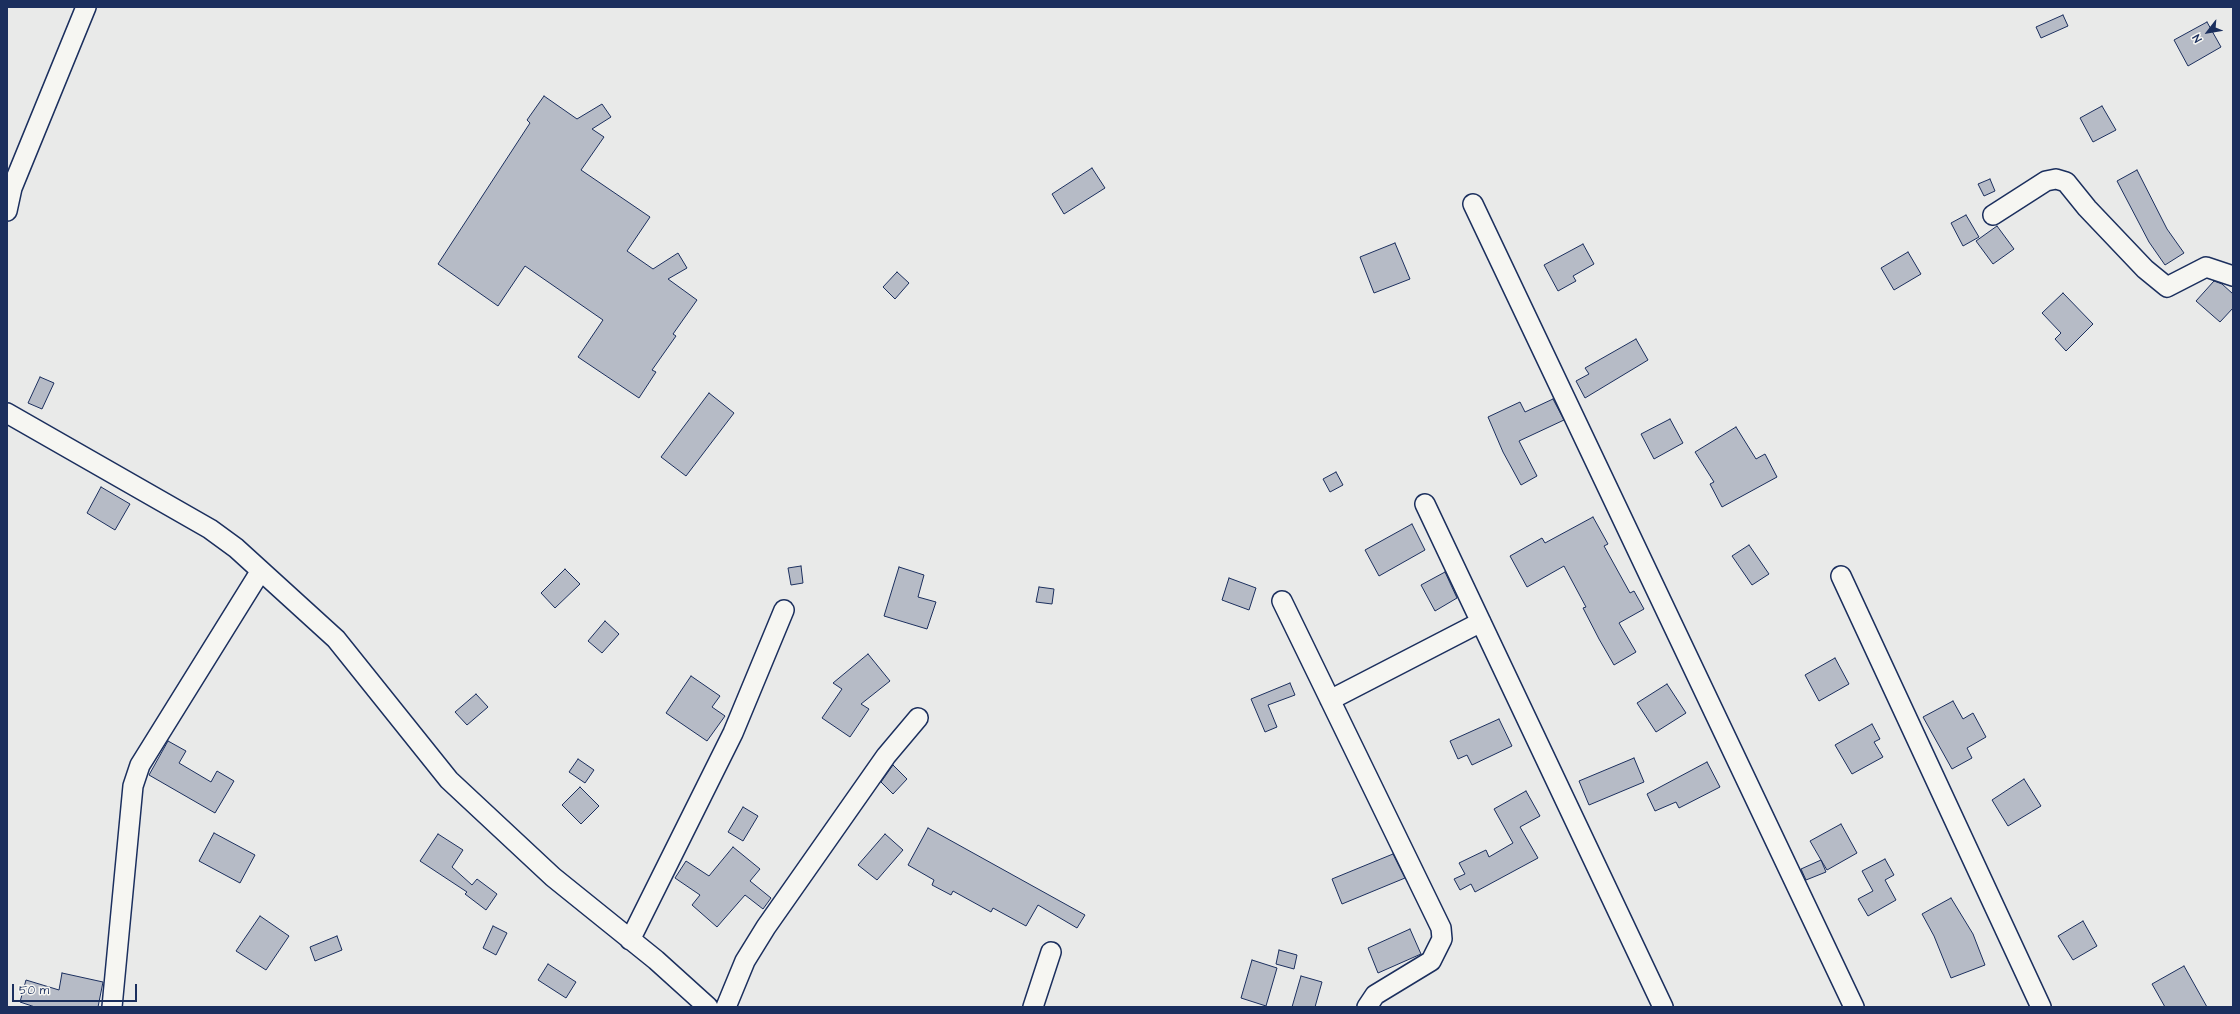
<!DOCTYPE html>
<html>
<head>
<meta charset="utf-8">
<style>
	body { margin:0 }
	#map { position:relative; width:2240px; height:1014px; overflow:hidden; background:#e9eae9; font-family:"Architects Daughter",sans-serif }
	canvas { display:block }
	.frame { position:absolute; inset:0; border:8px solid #1b2f5e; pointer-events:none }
	.north { position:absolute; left:2188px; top:12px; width:40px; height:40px; -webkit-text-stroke:3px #f6f6f2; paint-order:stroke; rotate:239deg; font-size:11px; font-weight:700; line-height:16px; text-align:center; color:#1b2f5e }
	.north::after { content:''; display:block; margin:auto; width:14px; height:18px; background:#1b2f5e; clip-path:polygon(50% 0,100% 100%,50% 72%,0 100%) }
	.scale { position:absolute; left:12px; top:984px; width:125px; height:18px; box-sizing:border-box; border:2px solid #1b2f5e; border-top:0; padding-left:5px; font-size:12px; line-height:14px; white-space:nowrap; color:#1b2f5e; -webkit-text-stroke:3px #f6f6f2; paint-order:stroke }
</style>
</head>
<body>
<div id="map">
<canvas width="2240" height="1014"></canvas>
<div class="frame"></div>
<div class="north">N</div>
<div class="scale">50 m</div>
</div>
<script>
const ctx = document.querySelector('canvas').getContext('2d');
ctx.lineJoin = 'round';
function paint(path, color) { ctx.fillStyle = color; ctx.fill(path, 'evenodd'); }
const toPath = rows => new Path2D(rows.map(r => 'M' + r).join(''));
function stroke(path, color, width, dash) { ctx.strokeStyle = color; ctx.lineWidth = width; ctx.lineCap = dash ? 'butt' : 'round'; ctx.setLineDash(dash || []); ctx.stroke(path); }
const building = toPath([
	[2063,15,2068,26,2041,38,2036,27,2063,15],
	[2207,22,2221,47,2188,66,2174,40,2207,22],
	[544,96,577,119,602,104,611,117,592,129,604,137,581,170,650,217,627,251,653,269,678,253,687,268,668,279,697,300,673,334,676,336,652,370,656,372,639,398,578,357,603,320,525,266,498,306,438,264,530,123,527,120,544,96],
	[2102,106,2116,130,2093,142,2080,118,2102,106],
	[1092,168,1105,188,1064,214,1052,194,1092,168],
	[2137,170,2167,229,2184,253,2165,265,2149,242,2117,181,2137,170],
	[1990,179,1995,191,1984,196,1978,184,1990,179],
	[1966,215,1979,237,1963,246,1951,223,1966,215],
	[1997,226,2014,249,1993,264,1976,241,1997,226],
	[1395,243,1410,279,1374,293,1360,257,1395,243],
	[1583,244,1594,264,1573,276,1576,281,1558,291,1544,265,1583,244],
	[1908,252,1921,274,1894,290,1881,268,1908,252],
	[897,272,909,283,895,299,883,287,897,272],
	[2214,281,2222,284,2233,294,2233,308,2220,322,2196,301,2214,281],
	[2063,293,2093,324,2066,351,2055,339,2061,333,2042,313,2063,293],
	[1636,339,1648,360,1585,398,1576,381,1589,374,1585,368,1636,339],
	[40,377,54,383,42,409,28,403,40,377],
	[709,393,734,413,686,476,661,457,709,393],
	[1553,399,1564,420,1519,441,1537,476,1521,485,1503,452,1488,417,1520,402,1525,412,1553,399],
	[1670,419,1683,443,1654,459,1641,434,1670,419],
	[1736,427,1756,459,1765,454,1777,477,1722,507,1710,484,1714,482,1695,452,1736,427],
	[1336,472,1343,485,1330,492,1323,479,1336,472],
	[101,487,130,504,115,530,87,513,101,487],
	[1593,517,1608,544,1604,546,1630,593,1634,591,1644,609,1619,623,1636,652,1614,665,1599,639,1583,608,1586,607,1564,566,1527,587,1510,556,1542,538,1545,543,1593,517],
	[1412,524,1425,550,1379,576,1365,550,1412,524],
	[1749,545,1769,574,1752,585,1732,556,1749,545],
	[801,566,803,583,791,585,788,568,801,566],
	[899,567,924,575,918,597,936,602,927,629,884,616,899,567],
	[565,569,580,584,555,608,541,593,565,569],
	[1445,572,1457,598,1435,611,1421,585,1445,572],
	[1229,578,1256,588,1249,610,1222,600,1229,578],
	[1039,587,1054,589,1052,604,1036,602,1039,587],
	[605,621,619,634,602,653,588,641,605,621],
	[868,654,890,681,861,704,869,709,850,737,822,718,842,689,833,683,868,654],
	[1835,658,1849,684,1819,701,1805,675,1835,658],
	[691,676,720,696,712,707,725,716,707,741,666,713,691,676],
	[1290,683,1295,695,1268,705,1277,727,1265,732,1251,699,1290,683],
	[1667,684,1686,713,1656,732,1637,703,1667,684],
	[476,694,488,707,467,725,455,712,476,694],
	[1953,701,1963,719,1973,713,1986,737,1967,748,1972,758,1952,769,1923,717,1953,701],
	[1499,719,1512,746,1472,765,1467,755,1458,759,1450,741,1499,719],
	[1872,724,1880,739,1874,742,1883,757,1852,774,1835,745,1872,724],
	[168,741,186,751,179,763,211,782,217,771,234,781,215,813,149,775,168,741],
	[1634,758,1644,782,1589,805,1579,781,1634,758],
	[578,759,594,770,585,783,569,772,578,759],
	[1707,762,1720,787,1679,808,1676,802,1655,811,1647,794,1707,762],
	[893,765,907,779,893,794,881,782,893,765],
	[2024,779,2041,806,2008,826,1992,800,2024,779],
	[580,787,599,806,581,824,562,805,580,787],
	[1526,791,1540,816,1520,827,1538,858,1475,892,1471,884,1460,890,1454,879,1465,874,1459,863,1486,850,1489,857,1513,843,1494,809,1526,791],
	[743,807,758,816,743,841,728,832,743,807],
	[1841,824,1857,853,1827,870,1821,860,1826,872,1806,880,1801,869,1821,860,1810,841,1841,824],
	[928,828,1085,915,1077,928,1038,905,1026,926,993,908,991,912,953,891,951,895,932,885,934,880,908,865,928,828],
	[214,833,255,855,240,883,199,861,214,833],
	[438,834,463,850,452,867,472,885,477,879,497,894,486,910,465,894,467,892,420,861,438,834],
	[885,834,903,850,877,880,858,865,885,834],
	[733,847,760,869,750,881,771,898,763,909,745,895,717,927,692,905,700,895,675,878,686,861,709,876,733,847],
	[1393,854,1405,878,1342,904,1332,879,1393,854],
	[1885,859,1894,875,1885,880,1896,900,1868,916,1858,899,1873,891,1862,871,1885,859],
	[1951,898,1973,934,1985,965,1951,978,1934,936,1922,914,1951,898],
	[260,916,289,936,266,970,236,951,260,916],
	[2083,921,2097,946,2073,960,2058,936,2083,921],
	[493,926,507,933,496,955,483,948,493,926],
	[1410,929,1421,954,1378,973,1368,948,1410,929],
	[337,936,342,950,315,961,310,947,337,936],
	[1279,950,1297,955,1294,969,1276,964,1279,950],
	[1252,960,1277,968,1266,1006,1241,998,1252,960],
	[548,964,576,982,566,998,538,980,548,964],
	[2184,966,2207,1007,2165,1007,2152,984,2184,966],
	[62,973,103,982,98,1007,35,1007,20,1002,26,980,59,990,62,973],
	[1301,976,1322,982,1315,1007,1292,1007,1301,976]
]);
paint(building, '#b6bbc6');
stroke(building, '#1b2f5e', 1);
const street = toPath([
	[1473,204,1854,1007],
	[7,211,12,188,86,7],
	[1993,215,2046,181,2056,179,2066,182,2087,208,2145,269,2167,287,2206,267,2233,276],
	[7,413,210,529,236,548,336,639,449,780,553,877,656,960,708,1007],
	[1425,504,1663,1007],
	[1841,576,2041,1007],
	[1282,601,1441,928,1442,939,1431,961,1375,995,1367,1007],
	[1330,700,1481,622],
	[630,940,733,733,784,610],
	[112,1007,133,786,140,765,260,572],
	[726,1007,745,961,766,927,886,756,918,718],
	[1033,1007,1051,952]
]);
stroke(street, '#1b2f5e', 22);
stroke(street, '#f6f6f2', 19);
</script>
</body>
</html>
